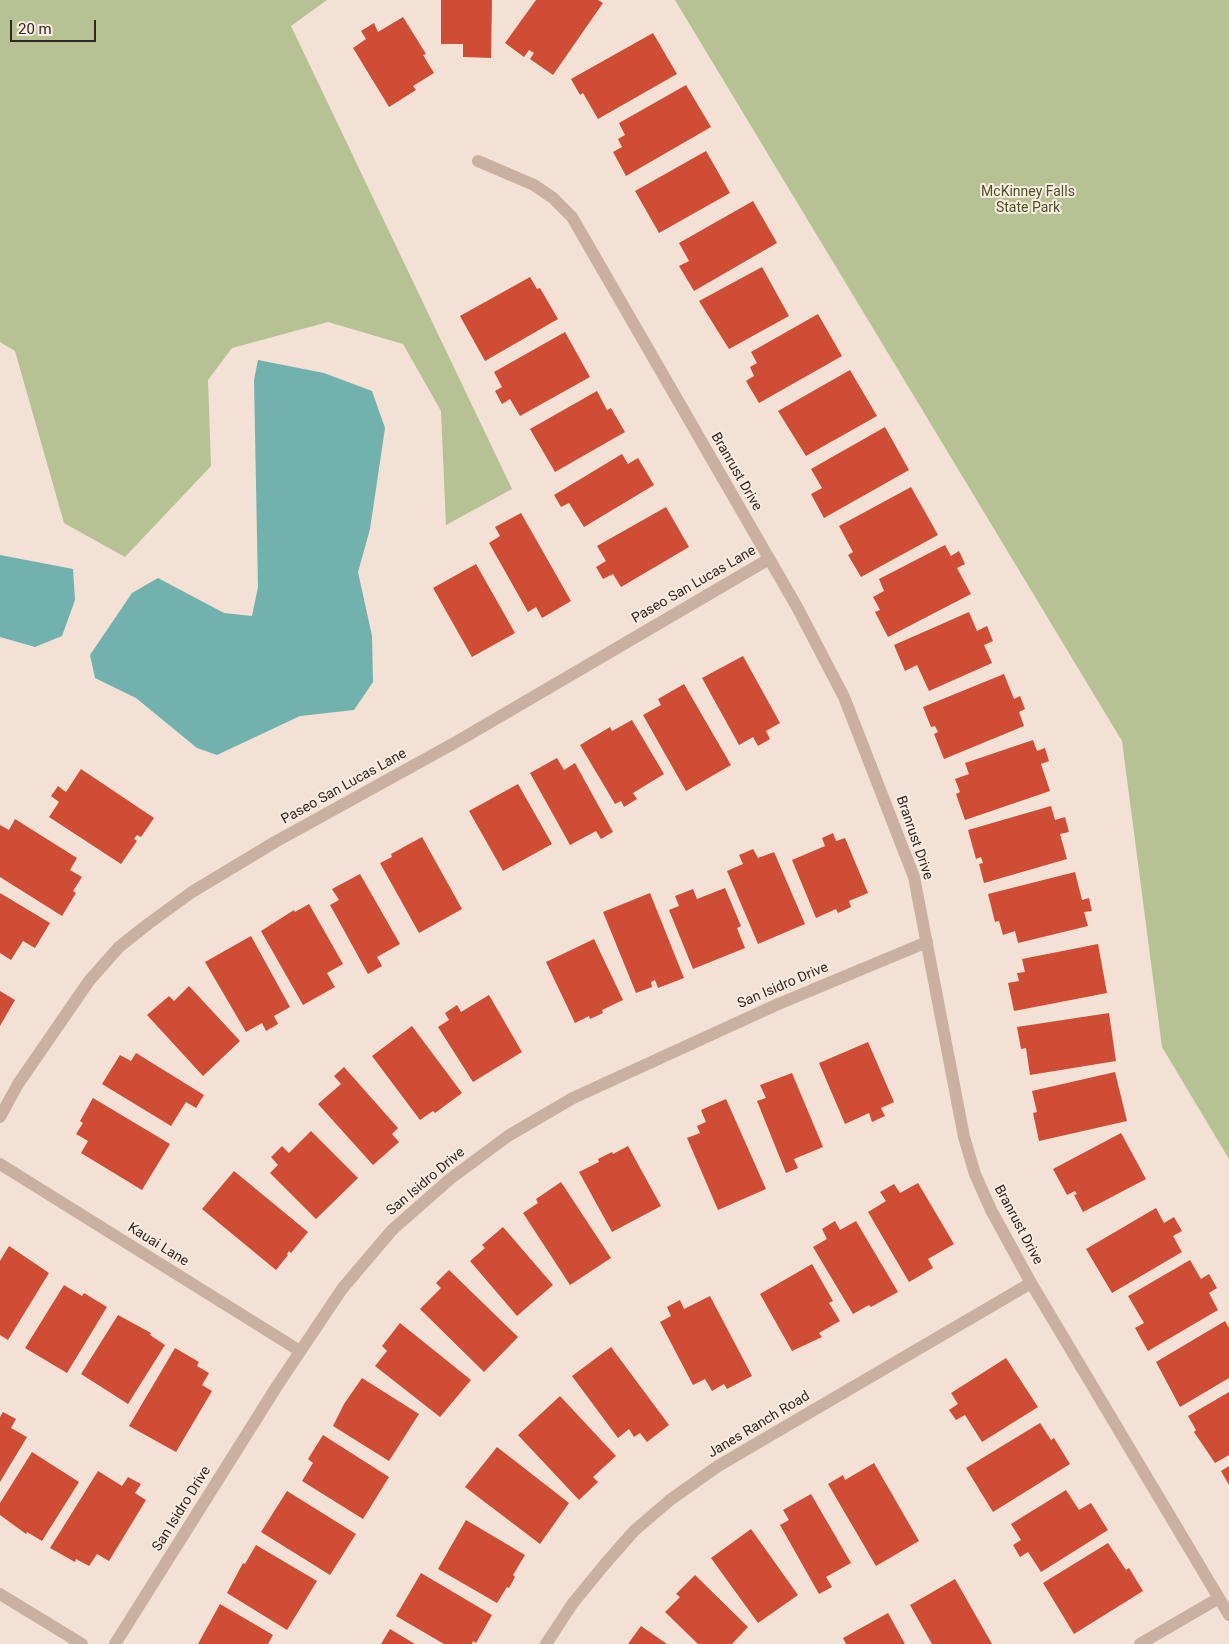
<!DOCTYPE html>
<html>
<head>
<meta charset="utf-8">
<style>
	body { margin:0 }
	#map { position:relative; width:1229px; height:1644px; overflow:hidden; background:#f2e1d4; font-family:Roboto,sans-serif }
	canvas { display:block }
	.scale { position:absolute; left:10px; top:20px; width:86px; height:22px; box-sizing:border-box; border:2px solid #332724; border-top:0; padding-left:6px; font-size:15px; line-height:18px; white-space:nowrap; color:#332724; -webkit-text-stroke:4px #faece0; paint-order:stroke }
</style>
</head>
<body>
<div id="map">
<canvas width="1229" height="1644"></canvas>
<div class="scale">20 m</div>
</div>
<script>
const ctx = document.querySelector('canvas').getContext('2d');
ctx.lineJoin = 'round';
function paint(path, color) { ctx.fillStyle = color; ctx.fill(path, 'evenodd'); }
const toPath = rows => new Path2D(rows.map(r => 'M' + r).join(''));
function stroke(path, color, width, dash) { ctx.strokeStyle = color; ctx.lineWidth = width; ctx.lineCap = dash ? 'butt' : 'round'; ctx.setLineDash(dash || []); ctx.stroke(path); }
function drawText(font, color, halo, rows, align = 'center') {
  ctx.font = font + ' Roboto,sans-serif'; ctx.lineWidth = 4; ctx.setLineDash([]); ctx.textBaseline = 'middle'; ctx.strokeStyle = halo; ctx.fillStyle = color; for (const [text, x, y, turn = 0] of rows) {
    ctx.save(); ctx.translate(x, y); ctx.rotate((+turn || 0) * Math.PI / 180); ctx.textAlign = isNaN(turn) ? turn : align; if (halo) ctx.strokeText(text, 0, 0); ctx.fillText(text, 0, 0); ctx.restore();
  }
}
paint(toPath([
	[0,0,327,0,291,26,512,489,446,525,441,411,403,344,328,322,232,348,208,380,211,466,125,557,64,523,15,351,0,342],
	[675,0,1229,0,1229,1159,1162,1047,1122,741]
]), '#b6c294');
paint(toPath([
	[258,360,324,373,372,391,385,428,370,529,358,572,372,636,373,682,354,710,300,716,217,755,197,748,136,698,95,678,90,655,132,593,158,578,224,613,252,616,258,587,254,380],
	[0,555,73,569,75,600,62,636,35,647,0,637]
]), '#71b1ae');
paint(toPath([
	[441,0,492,0,491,58,463,57,463,44,441,44],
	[536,0,598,0,603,3,553,75,530,59,534,53,529,50,524,57,505,43],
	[403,17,426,54,423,55,434,73,413,86,416,90,389,107,353,48,366,39,361,31,374,23,378,32],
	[653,33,677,74,598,119,583,93,580,95,571,79],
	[686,85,711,127,626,176,613,152,622,147,618,139,625,135,619,123],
	[706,151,730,193,659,233,635,191],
	[753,201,777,243,694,291,679,266,689,261,679,243],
	[762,267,789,316,729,349,699,301],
	[530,277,537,289,540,288,558,319,485,361,460,316],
	[818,314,842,356,759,403,746,381,754,376,750,367,757,363,751,352],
	[565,332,590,377,520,416,510,399,502,404,495,391,502,387,494,372],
	[850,370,877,416,806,456,778,411],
	[597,391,607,410,611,408,625,432,555,472,530,429],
	[885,427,909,470,824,518,811,494,822,488,811,469],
	[622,454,628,464,638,458,654,485,584,527,569,503,561,507,554,495],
	[911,487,938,535,861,577,848,555,853,552,839,526],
	[666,507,689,547,621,587,613,574,603,579,596,567,606,561,597,546],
	[521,513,571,601,542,618,536,607,528,612,489,543,500,536,495,527],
	[945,545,951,556,959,551,965,564,957,568,971,594,888,637,875,612,880,610,873,597,884,591,879,579],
	[476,564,515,633,472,657,433,588],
	[969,612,977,631,987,626,993,641,984,645,992,663,929,691,917,665,905,671,894,645],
	[743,656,780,723,766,731,770,739,758,746,753,737,739,745,702,678],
	[1004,674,1014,699,1020,696,1025,709,1019,712,1024,726,944,759,934,734,938,732,935,726,931,727,923,707],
	[684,684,731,765,686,791,643,715,661,705,658,699],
	[632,720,664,774,633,793,637,799,624,807,621,801,615,804,580,745,610,727,612,731],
	[1033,740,1037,751,1045,748,1049,761,1041,764,1050,791,965,820,956,794,960,792,955,779,969,774,965,763],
	[557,758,564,770,575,763,613,832,601,839,596,831,570,845,530,773],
	[81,769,154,818,141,837,137,835,134,839,137,841,121,864,49,817,59,802,51,796,58,786,66,792],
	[518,784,552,844,503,871,469,811],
	[1051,806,1055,820,1065,817,1069,832,1060,834,1067,859,984,883,979,864,983,863,981,857,976,859,968,830],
	[15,819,77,858,70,870,82,877,73,891,76,893,62,916,0,877,0,825,9,830],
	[833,833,836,841,845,838,868,893,849,901,851,907,838,913,836,909,816,918,792,860,825,846,822,838],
	[422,837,462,909,419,933,380,863,392,857,391,854],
	[753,849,758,858,774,852,805,924,758,944,727,871,743,864,739,855],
	[1075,872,1082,900,1089,898,1092,911,1084,912,1088,926,1018,943,1015,931,1003,935,999,921,995,922,988,894],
	[360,874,400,944,377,957,382,966,368,974,330,905,339,900,332,889],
	[725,888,741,926,737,928,745,948,693,969,669,910,679,906,675,896,693,889,697,899],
	[0,893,50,923,35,948,23,941,11,960,0,953],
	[650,893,684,978,658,988,655,980,651,982,652,987,636,993,603,912],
	[309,904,343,964,327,973,335,987,303,1005,261,931,294,910,295,912],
	[251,936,290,1007,274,1016,278,1024,266,1031,262,1023,246,1032,205,962],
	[594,939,623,1000,602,1010,603,1013,590,1019,589,1016,575,1023,546,962],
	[1098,944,1107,993,1014,1011,1008,983,1019,981,1017,973,1025,972,1022,959],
	[189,986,240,1041,203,1076,147,1015,169,996,174,1001],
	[0,991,15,1000,0,1026],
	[489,995,522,1052,473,1082,438,1027,449,1020,445,1013,457,1005,461,1012],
	[1109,1013,1116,1061,1030,1075,1026,1048,1021,1049,1017,1027],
	[412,1026,462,1093,435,1113,433,1111,420,1120,372,1056],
	[868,1042,894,1102,881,1108,885,1116,872,1122,869,1113,845,1124,819,1063],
	[136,1053,204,1095,196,1108,186,1102,171,1126,102,1084,120,1055,131,1061],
	[344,1067,398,1128,392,1134,399,1142,373,1165,318,1104,341,1084,334,1076],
	[1115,1072,1127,1121,1039,1141,1033,1113,1037,1112,1032,1091],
	[792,1073,823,1147,794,1159,798,1168,786,1173,757,1101,766,1098,760,1085],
	[93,1098,170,1144,142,1190,81,1153,88,1141,76,1134,83,1123,80,1121],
	[726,1099,766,1189,718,1210,687,1138,700,1133,697,1126,706,1122,701,1110],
	[311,1131,358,1178,316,1219,270,1173,278,1165,271,1157,282,1146,289,1153],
	[1121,1133,1146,1179,1083,1212,1074,1195,1077,1194,1075,1191,1067,1195,1053,1169],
	[628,1146,661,1206,612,1232,579,1172,599,1162,598,1159,612,1152,613,1154],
	[234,1171,308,1232,291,1253,289,1251,287,1254,288,1255,276,1270,202,1209],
	[561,1182,611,1258,570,1285,523,1213,538,1203,536,1199],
	[918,1183,954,1244,928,1259,933,1268,909,1282,868,1212,886,1201,880,1192,894,1184,900,1193],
	[1156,1208,1164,1223,1174,1217,1182,1231,1173,1236,1182,1252,1112,1293,1086,1249],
	[835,1221,840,1230,856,1221,898,1292,871,1307,869,1305,853,1314,813,1247,827,1239,822,1229],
	[503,1227,553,1285,517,1316,470,1261,485,1248,482,1245],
	[9,1246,49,1273,8,1340,0,1335,0,1261],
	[1190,1260,1201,1279,1209,1274,1217,1288,1209,1293,1218,1310,1148,1351,1135,1328,1144,1323,1128,1296],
	[812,1264,833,1301,829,1303,840,1321,819,1333,822,1337,792,1351,760,1294],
	[449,1270,518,1337,484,1372,420,1309,441,1288,436,1283],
	[64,1285,82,1296,84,1293,107,1307,67,1373,25,1348],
	[710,1296,752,1376,727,1389,724,1384,712,1391,705,1379,693,1385,660,1322,671,1316,667,1307,680,1300,684,1309],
	[118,1315,151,1333,150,1335,165,1345,128,1404,81,1374],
	[1225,1321,1229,1328,1229,1378,1180,1407,1156,1362],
	[400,1323,471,1380,440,1417,375,1366,387,1351,382,1346],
	[611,1347,669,1425,647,1442,640,1433,634,1437,629,1429,618,1438,572,1376],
	[175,1348,199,1362,197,1366,209,1373,202,1385,212,1391,176,1452,129,1426],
	[1006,1358,1038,1407,982,1442,965,1415,956,1420,949,1410,958,1404,951,1393],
	[362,1378,419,1414,389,1461,333,1426,344,1404],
	[1229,1392,1229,1455,1215,1463,1194,1432,1196,1430,1188,1416],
	[560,1396,616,1456,593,1477,598,1482,579,1500,518,1435],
	[3,1412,16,1419,11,1428,27,1437,0,1482,0,1417],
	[1040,1423,1051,1440,1054,1438,1070,1464,993,1512,966,1468],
	[323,1435,389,1477,363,1519,302,1481,313,1463,308,1459],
	[497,1447,569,1503,540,1544,465,1487],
	[32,1452,79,1482,42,1541,27,1532,26,1534,0,1515,0,1503],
	[874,1463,919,1541,876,1566,828,1484,843,1475,845,1480],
	[1229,1466,1229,1485,1221,1471],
	[98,1471,122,1486,128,1477,141,1484,135,1493,146,1500,109,1561,97,1554,89,1566,76,1559,75,1562,50,1548],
	[1066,1490,1079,1510,1091,1503,1108,1530,1041,1572,1028,1552,1020,1557,1013,1545,1021,1540,1011,1524],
	[287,1491,356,1534,330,1575,261,1532],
	[811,1494,851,1563,826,1577,832,1587,819,1594,780,1525,789,1520,783,1510],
	[466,1520,525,1555,513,1575,515,1577,509,1588,507,1587,497,1603,438,1569],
	[751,1529,798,1595,758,1623,711,1558],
	[1108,1543,1126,1570,1129,1568,1143,1591,1074,1634,1043,1583],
	[256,1545,317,1581,287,1630,227,1593,243,1563,245,1564],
	[421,1573,492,1615,476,1643,473,1641,472,1644,444,1644,396,1616],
	[695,1575,748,1627,732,1644,698,1644,665,1612,680,1597,676,1594],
	[955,1579,992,1644,932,1644,910,1605],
	[220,1604,273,1635,268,1644,198,1644],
	[888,1613,905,1644,846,1644,843,1638],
	[641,1626,667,1644,628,1644],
	[390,1629,415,1644,381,1644]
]), '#cf4d35');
stroke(toPath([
	[478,161,534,185,553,198,572,217,797,607,844,697,914,877,964,1137,975,1174,991,1210,1031,1283,1229,1615],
	[0,1117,18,1084,89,981,119,947,148,924,192,892,275,842,458,741,769,559],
	[0,1164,300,1351],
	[0,1594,82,1644],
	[115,1644,277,1386,342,1289,392,1230,450,1179,508,1136,573,1098,776,1005,927,942],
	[546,1644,573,1603,605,1564,634,1531,670,1500,718,1466,1031,1283],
	[1140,1644,1219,1598]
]), '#cab0a0', 12);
drawText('14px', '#475326', '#faece0', [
	["McKinney Falls",1028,192],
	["State Park",1028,208]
]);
drawText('14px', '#332724', '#faece0', [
	["Branrust Drive",736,472,60],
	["Paseo San Lucas Lane",694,585,-30],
	["Paseo San Lucas Lane",344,787,-29],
	["Branrust Drive",914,838,71],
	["San Isidro Drive",783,986,-23],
	["San Isidro Drive",426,1182,-40],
	["Branrust Drive",1018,1225,62],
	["Kauai Lane",158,1245,32],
	["Janes Ranch Road",759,1425,-31],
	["San Isidro Drive",182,1509,-58]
]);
</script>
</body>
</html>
